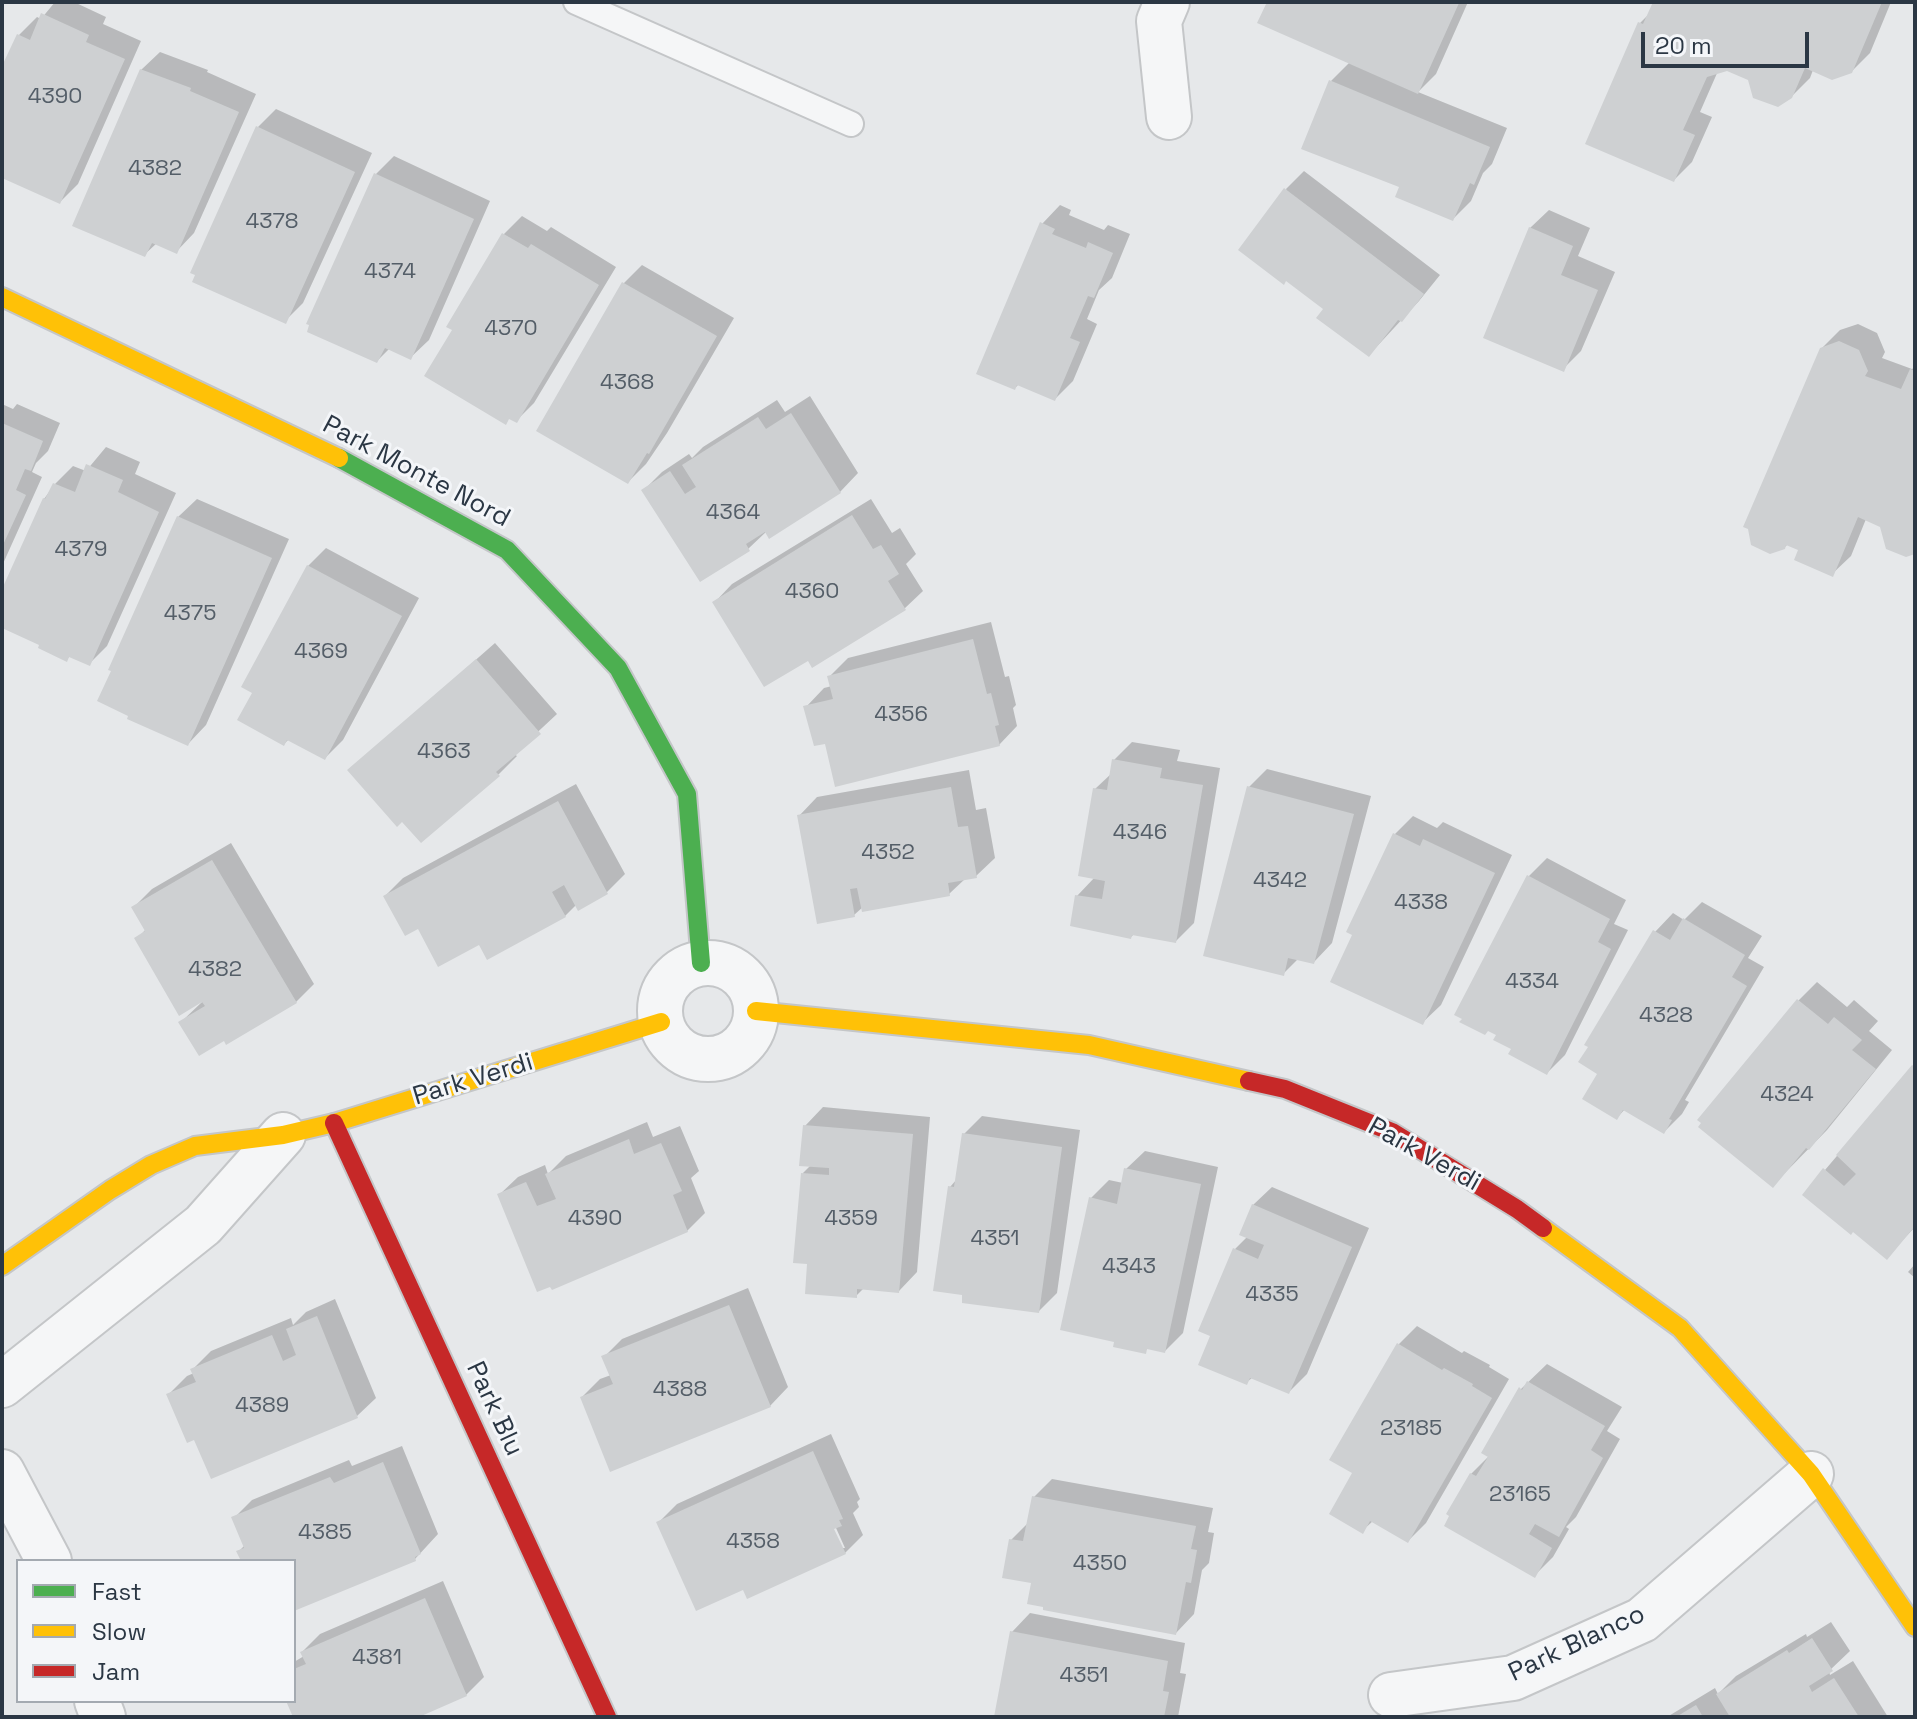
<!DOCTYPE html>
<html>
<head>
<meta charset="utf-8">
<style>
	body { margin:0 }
	#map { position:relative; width:1917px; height:1719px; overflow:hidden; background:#e6e8ea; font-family:"Space Grotesk",sans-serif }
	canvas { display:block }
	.frame { position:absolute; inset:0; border:4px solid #2b3744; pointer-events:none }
	.legend { position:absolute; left:16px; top:1559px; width:280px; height:144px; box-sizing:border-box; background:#f4f6f9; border:2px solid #a4aab1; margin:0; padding:10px 14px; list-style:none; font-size:24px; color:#2b3744 }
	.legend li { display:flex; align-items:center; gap:16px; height:40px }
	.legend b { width:40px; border:2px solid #a4aab1 }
	.scale { position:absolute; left:1641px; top:32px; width:168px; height:36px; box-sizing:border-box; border:4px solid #2b3744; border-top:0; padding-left:10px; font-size:24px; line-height:28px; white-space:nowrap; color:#2b3744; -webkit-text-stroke:6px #f4f6f9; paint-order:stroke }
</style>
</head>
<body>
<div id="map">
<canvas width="1917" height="1719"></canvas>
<div class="frame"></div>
<ul class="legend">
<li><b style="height:10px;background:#4caf50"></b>Fast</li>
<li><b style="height:10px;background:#ffc107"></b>Slow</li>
<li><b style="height:10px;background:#c62828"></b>Jam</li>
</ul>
<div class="scale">20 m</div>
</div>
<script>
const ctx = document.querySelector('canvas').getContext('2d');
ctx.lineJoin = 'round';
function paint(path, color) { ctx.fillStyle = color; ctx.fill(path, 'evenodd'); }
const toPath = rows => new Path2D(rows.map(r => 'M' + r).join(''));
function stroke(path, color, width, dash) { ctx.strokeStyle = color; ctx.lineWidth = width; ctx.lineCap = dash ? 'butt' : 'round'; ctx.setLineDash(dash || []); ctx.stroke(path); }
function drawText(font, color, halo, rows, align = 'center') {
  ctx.font = font + ' "Space Grotesk",sans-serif'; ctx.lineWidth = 6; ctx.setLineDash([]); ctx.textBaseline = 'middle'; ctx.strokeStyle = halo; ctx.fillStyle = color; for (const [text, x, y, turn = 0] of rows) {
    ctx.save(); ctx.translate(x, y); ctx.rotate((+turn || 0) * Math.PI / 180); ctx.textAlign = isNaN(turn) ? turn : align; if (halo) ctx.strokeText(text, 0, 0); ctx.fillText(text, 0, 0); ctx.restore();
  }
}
paint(toPath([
	[55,2,74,2,106,17,103,24,141,41,78,184,60,202,2,175,2,71,19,35,37,17,41,19],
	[1269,2,1468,2,1436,74,1418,92,1507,128,1492,164,1483,173,1471,201,1453,219,1402,186,1331,81,1350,62],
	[1655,2,1891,2,1870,53,1851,72,1813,70,1810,78,1791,97,1727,68,1718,71,1700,112,1712,117,1692,162,1674,180,1640,23,1651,12],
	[160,52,208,70,207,72,256,94,194,233,176,252,157,243,144,255,141,70],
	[276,109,372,153,303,303,285,321,258,127],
	[394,156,490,201,429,340,410,358,390,348,377,361,375,175],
	[1304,171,1440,275,1419,301,1369,355,1326,309,1286,189],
	[1060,205,1071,210,1069,215,1104,230,1108,225,1130,234,1112,278,1099,290,1087,319,1097,324,1073,381,1055,399,1019,384,1015,388,1042,224],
	[1549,210,1590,228,1578,256,1615,272,1581,351,1563,369,1530,228],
	[522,216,547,231,551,227,616,267,534,403,516,421,504,234],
	[642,265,734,318,667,433,646,464,628,482,538,430,624,283],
	[1858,324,1877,333,1885,352,1882,358,1912,369,1915,367,1915,552,1882,525,1866,519,1851,556,1832,574,1801,549,1788,544,1784,548,1821,349,1840,330],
	[810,396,858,473,840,492,767,531,748,549,644,490,662,472,689,454,692,458,703,447,777,400,785,412],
	[2,404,13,409,17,404,60,423,48,451,36,463,32,472,42,477,2,566],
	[106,447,140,462,135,474,176,493,107,646,89,664,71,655,67,659,42,644,2,626,2,593,44,499,55,484,73,466,86,471],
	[197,499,289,539,206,725,188,744,178,517],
	[871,499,892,533,900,528,916,554,906,564,923,591,904,609,808,658,714,603,732,584],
	[326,548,419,598,343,740,325,758,289,739,284,744,255,692,308,566],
	[991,622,1005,677,1009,676,1016,705,1013,708,1017,726,999,745,826,741,806,707,824,688,832,686,830,676,848,658],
	[495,643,557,714,514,754,517,756,499,774,422,840,350,770],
	[1132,742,1180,750,1177,761,1220,768,1194,923,1176,941,1134,934,1131,937,1077,896,1095,877,1095,789,1112,773,1114,760],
	[1267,769,1371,796,1332,943,1314,962,1299,958,1283,974,1249,787],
	[969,770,976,810,986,808,995,858,976,876,966,878,949,894,863,907,854,915,799,816,817,797],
	[576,784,625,874,607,892,577,904,565,916,480,943,419,927,385,896,403,878],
	[1413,816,1437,828,1443,822,1512,855,1441,1005,1422,1023,1395,834],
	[231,843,314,984,296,1002,181,1022,202,1002,137,939,146,929,134,907,152,889],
	[1547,858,1626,900,1614,924,1628,930,1565,1055,1547,1073,1514,1048,1529,876],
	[1702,902,1762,936,1748,958,1764,967,1685,1100,1689,1102,1682,1114,1664,1132,1625,1109,1617,1118,1600,1073,1655,932,1673,913,1684,920],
	[1817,982,1847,1007,1854,1000,1878,1021,1869,1031,1892,1050,1827,1130,1773,1185,1700,1120,1799,1000],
	[1915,1064,1915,1227,1887,1257,1825,1170],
	[823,1107,930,1117,917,1272,899,1291,864,1288,856,1296,810,1262,803,1173,811,1165,805,1126],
	[982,1116,1080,1130,1057,1293,1039,1311,950,1187,957,1179,964,1134],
	[647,1122,653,1137,680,1126,699,1171,691,1178,705,1213,687,1231,552,1287,499,1195,518,1177,545,1165,548,1174,566,1156],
	[1145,1151,1218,1167,1183,1333,1165,1351,1149,1347,1145,1351,1091,1198,1109,1180,1123,1183,1126,1169],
	[1272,1187,1369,1228,1307,1374,1289,1392,1253,1377,1246,1383,1212,1335,1235,1249,1248,1236,1253,1205],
	[1915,1264,1915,1278,1908,1272],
	[748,1288,788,1387,770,1406,582,1397,600,1379,611,1375,604,1357,622,1339],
	[335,1299,376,1398,357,1416,195,1438,169,1394,187,1376,194,1373,193,1369,211,1351,291,1318,293,1325,306,1312],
	[1417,1326,1462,1353,1464,1351,1490,1365,1489,1367,1509,1379,1426,1523,1408,1541,1373,1521,1362,1531,1355,1472,1399,1344],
	[1547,1364,1622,1407,1607,1431,1620,1439,1576,1517,1566,1527,1569,1529,1553,1557,1535,1575,1471,1474,1490,1455,1521,1389],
	[831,1434,860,1499,857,1502,859,1507,853,1513,863,1535,845,1553,744,1587,659,1522,677,1504],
	[832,1519,845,1548,841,1548,828,1521],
	[402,1446,438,1534,415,1559,294,1609,294,1561,243,1561,239,1551,245,1545,234,1518,252,1500,349,1460,352,1466],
	[1052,1479,1213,1508,1208,1532,1214,1533,1209,1563,1202,1570,1194,1614,1176,1633,1033,1582,1011,1540,1028,1523,1034,1497],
	[443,1581,484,1677,466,1695,414,1717,295,1717,288,1701,294,1701,294,1662,304,1656,302,1652,320,1634],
	[1030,1613,1185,1643,1180,1673,1186,1674,1178,1717,996,1717,1012,1632],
	[1831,1622,1850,1651,1829,1671,1830,1675,1853,1661,1888,1717,1667,1717,1715,1688,1718,1694,1736,1676,1806,1634,1807,1637]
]), '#0003');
paint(toPath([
	[1267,2,1456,2,1459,3,1418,94,1257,23],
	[1653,2,1882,2,1852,73,1832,80,1805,68,1792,98,1778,107,1753,98,1748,80,1727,71,1707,77,1683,130,1695,135,1674,182,1585,144,1638,22,1643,24],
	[41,13,89,35,86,42,125,59,60,204,2,178,2,66,17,34,30,40],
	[140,69,191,88,190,91,239,112,177,254,152,243,145,257,72,226],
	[1329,80,1490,147,1474,185,1470,183,1453,221,1395,197,1399,187,1301,149],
	[256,126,355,172,286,324,192,282,195,275,190,273],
	[374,173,474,219,411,360,385,348,377,363,307,332,309,325,306,324],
	[1284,188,1424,294,1402,322,1398,320,1369,357,1316,318,1323,309,1286,281,1284,285,1238,250],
	[1040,222,1055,229,1052,234,1086,248,1088,242,1113,253,1094,298,1088,296,1070,338,1080,342,1055,401,1017,385,1015,390,976,374],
	[1529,227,1573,246,1561,275,1598,290,1564,372,1483,338],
	[502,233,528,248,531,244,599,285,517,423,509,419,506,425,424,376,452,330,446,327],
	[622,282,717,336,649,454,647,453,628,484,536,431],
	[1839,341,1859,350,1868,371,1865,376,1901,389,1910,369,1915,371,1915,554,1906,557,1886,549,1880,527,1858,517,1833,577,1794,560,1798,550,1786,545,1785,549,1770,554,1751,545,1748,529,1743,527,1820,348],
	[791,413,841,493,769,539,765,532,746,544,750,551,700,582,641,490,670,471,685,494,696,487,682,465,758,417,766,429],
	[2,423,43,441,31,471,25,469,16,490,26,495,2,547],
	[86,464,123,480,118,492,159,512,90,666,69,657,67,662,38,648,39,645,2,628,2,589,43,498,45,499,53,483,75,492],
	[852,515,873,549,881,545,899,574,888,581,906,610,812,668,808,661,764,687,712,602],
	[177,516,272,558,188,746,127,719,128,716,97,701,111,671,108,670],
	[307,565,402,616,325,760,287,740,284,746,237,720,252,693,241,687],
	[973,639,987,694,991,693,999,725,995,726,1000,746,835,787,825,744,814,746,803,706,833,699,827,676],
	[476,659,541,734,496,772,500,776,421,843,402,822,397,827,347,770],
	[1112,759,1162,768,1160,778,1203,785,1176,943,1132,935,1131,939,1070,926,1075,895,1102,899,1105,881,1078,876,1093,788,1107,790],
	[1247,786,1354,814,1314,964,1288,958,1284,976,1203,956],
	[951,787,958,827,968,826,977,878,948,883,950,896,862,912,857,888,850,889,855,917,817,924,797,815],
	[558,801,608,894,578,911,564,885,552,892,566,917,487,960,479,945,438,967,418,929,405,936,383,896],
	[1393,833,1420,846,1423,839,1495,873,1423,1025,1330,982,1352,935,1346,932],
	[212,860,297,1003,226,1045,224,1041,199,1056,178,1022,205,1006,202,1002,179,1016,134,938,145,931,131,907],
	[1527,875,1610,919,1598,942,1611,949,1547,1075,1508,1054,1511,1049,1493,1040,1496,1035,1488,1031,1485,1035,1459,1022,1462,1019,1454,1015],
	[1683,918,1745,955,1732,977,1747,986,1669,1119,1672,1120,1664,1134,1623,1110,1617,1120,1582,1099,1597,1074,1578,1062,1588,1047,1584,1045,1653,930,1670,940],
	[1797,999,1828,1024,1834,1017,1862,1040,1852,1050,1876,1069,1809,1150,1806,1148,1773,1188,1698,1127,1701,1123,1697,1120],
	[1912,1065,1915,1067,1915,1226,1887,1260,1853,1232,1851,1235,1802,1195,1823,1168,1844,1186,1856,1174,1836,1155],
	[803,1125,913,1134,899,1293,857,1289,857,1298,805,1294,807,1264,793,1263,801,1173,829,1175,829,1168,799,1166],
	[962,1133,1062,1147,1039,1313,962,1303,962,1295,933,1291,948,1186,954,1187],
	[629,1139,634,1154,661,1143,682,1191,673,1195,688,1232,552,1290,550,1287,537,1292,497,1194,526,1182,537,1206,556,1199,545,1174],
	[1124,1168,1201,1184,1165,1353,1147,1349,1146,1354,1113,1347,1114,1342,1060,1330,1089,1197,1117,1204],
	[1252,1204,1352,1247,1289,1394,1250,1378,1247,1385,1198,1365,1210,1336,1198,1331,1233,1248,1258,1259,1264,1245,1239,1235],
	[729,1305,771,1407,610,1472,580,1397,613,1384,601,1356],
	[317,1316,358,1418,211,1479,194,1440,187,1443,166,1394,196,1382,190,1369,272,1335,283,1361,296,1355,286,1329],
	[1397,1343,1442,1370,1444,1368,1473,1384,1472,1386,1492,1398,1408,1543,1370,1521,1363,1534,1329,1514,1352,1473,1329,1460],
	[1527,1381,1605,1426,1591,1450,1603,1458,1559,1537,1535,1524,1529,1534,1552,1548,1535,1578,1444,1526,1449,1516,1446,1514,1470,1473,1476,1476,1488,1457,1481,1453,1519,1387,1522,1390],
	[813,1451,843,1519,839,1520,842,1526,834,1529,846,1554,747,1599,743,1590,696,1611,656,1522],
	[383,1462,421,1554,415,1557,416,1561,294,1611,294,1561,241,1561,236,1551,244,1548,231,1517,330,1477,334,1483],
	[1032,1496,1196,1526,1191,1549,1197,1550,1191,1583,1186,1582,1176,1635,1043,1610,1043,1607,1027,1604,1031,1583,1002,1578,1009,1539,1023,1541],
	[425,1598,467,1696,419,1717,293,1717,286,1701,294,1701,294,1669,306,1664,300,1652],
	[1010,1631,1168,1661,1163,1691,1169,1692,1164,1717,994,1717],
	[1812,1638,1833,1671,1809,1686,1812,1692,1834,1678,1859,1717,1730,1717,1716,1694,1787,1650,1789,1653],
	[1696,1705,1703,1717,1676,1717]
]), '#ced0d2');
const lane = toPath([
	[576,2,851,124]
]);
const street = toPath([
	[1167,2,1159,21,1169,117],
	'660 1011a48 48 0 1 1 96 0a48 48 0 1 1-96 0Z',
	[2,1385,203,1225,283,1135],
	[2,1472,49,1561],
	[1391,1695,1513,1678,1642,1620,1811,1474],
	[97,1701,103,1717]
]);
const fast = toPath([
	[339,458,507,550,618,668,687,794,701,963]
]);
const slow = toPath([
	[2,297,339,458],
	[756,1011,1089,1045,1249,1081],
	[1543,1228,1680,1328,1811,1474,1915,1627],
	[2,1266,110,1190,151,1165,195,1146,283,1135,334,1123,661,1022]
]);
const jam = toPath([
	[1249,1081,1285,1089,1392,1132,1517,1209,1543,1228],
	[334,1123,607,1717]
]);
stroke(lane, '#c4c6c8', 28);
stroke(street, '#c4c6c8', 48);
stroke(fast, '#c4c6c8', 22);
stroke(slow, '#c4c6c8', 22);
stroke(jam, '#c4c6c8', 22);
stroke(lane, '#f5f6f7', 24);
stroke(street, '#f5f6f7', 44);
stroke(fast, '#4caf50', 18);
stroke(slow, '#ffc107', 18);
stroke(jam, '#c62828', 18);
drawText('22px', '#545e68', null, [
	["4390",55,97],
	["4382",155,169],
	["4378",272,222],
	["4374",390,272],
	["4370",511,329],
	["4368",627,383],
	["4364",733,513],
	["4379",81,550],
	["4360",812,592],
	["4375",190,614],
	["4369",321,652],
	["4356",901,715],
	["4363",444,752],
	["4346",1140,833],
	["4352",888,853],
	["4342",1280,881],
	["4338",1421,903],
	["4382",215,970],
	["4334",1532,982],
	["4328",1666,1016],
	["4324",1787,1095],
	["4390",595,1219],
	["4359",851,1219],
	["4351",995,1239],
	["4343",1129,1267],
	["4335",1272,1295],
	["4388",680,1390],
	["4389",262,1406],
	["23185",1411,1429],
	["23165",1520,1495],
	["4385",325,1533],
	["4358",753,1542],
	["4350",1100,1564],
	["4381",377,1658],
	["4351",1084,1676]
]);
drawText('26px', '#2b3744', '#f4f6f9', [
	["Park Monte Nord",416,472,28],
	["Park Verdi",473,1080,-17],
	["Park Verdi",1424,1155,29],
	["Park Blu",494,1409,65],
	["Park Blanco",1577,1644,-25]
]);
</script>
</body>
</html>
